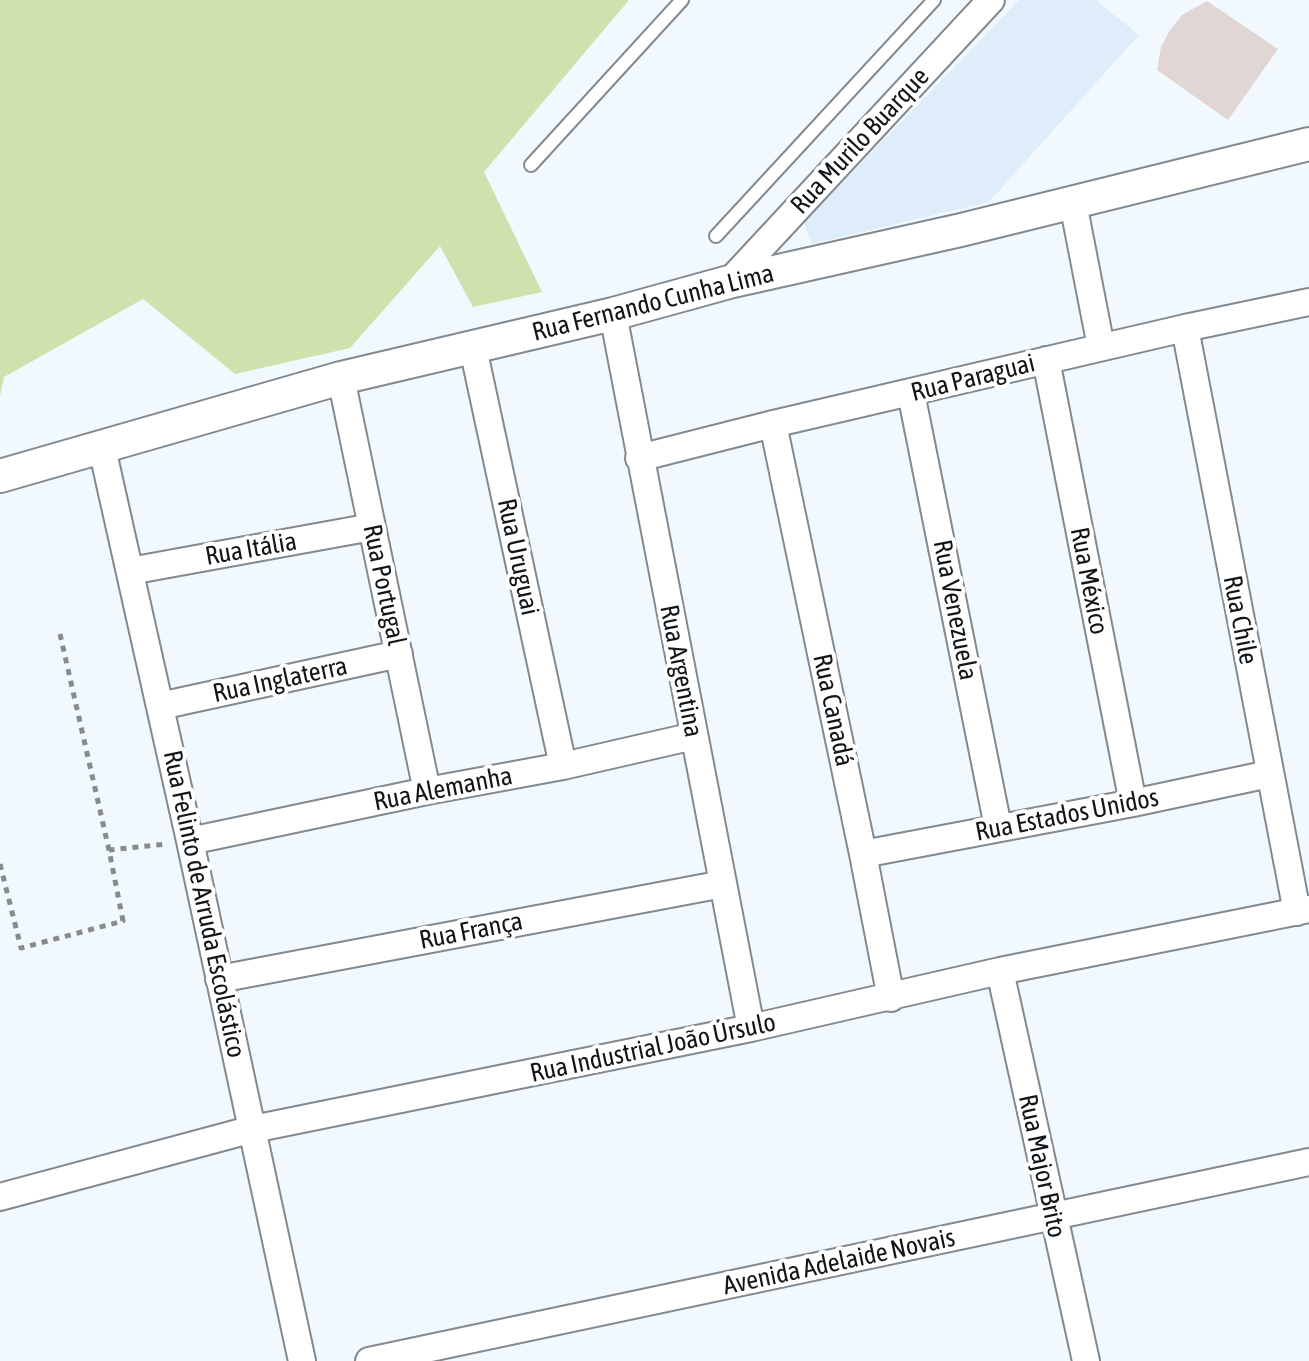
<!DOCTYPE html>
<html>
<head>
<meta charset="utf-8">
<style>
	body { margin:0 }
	canvas { display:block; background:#f2f9fe }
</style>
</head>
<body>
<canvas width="1309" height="1361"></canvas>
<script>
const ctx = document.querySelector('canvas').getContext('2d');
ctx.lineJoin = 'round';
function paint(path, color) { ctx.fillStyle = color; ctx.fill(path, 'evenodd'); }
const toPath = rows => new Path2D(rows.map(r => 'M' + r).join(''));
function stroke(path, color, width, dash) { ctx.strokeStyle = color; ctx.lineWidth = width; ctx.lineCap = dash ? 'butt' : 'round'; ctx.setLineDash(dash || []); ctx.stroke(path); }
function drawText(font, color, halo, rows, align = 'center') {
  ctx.font = font + ' "Asap Condensed",sans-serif'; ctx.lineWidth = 8; ctx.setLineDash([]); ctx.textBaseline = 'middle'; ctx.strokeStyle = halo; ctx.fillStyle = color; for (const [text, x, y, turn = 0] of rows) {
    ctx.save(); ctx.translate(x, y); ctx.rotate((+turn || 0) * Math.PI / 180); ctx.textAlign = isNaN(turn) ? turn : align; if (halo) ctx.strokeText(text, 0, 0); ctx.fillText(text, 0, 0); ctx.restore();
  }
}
paint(toPath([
	[1019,0,1096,0,1139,35,989,202,811,244,804,222]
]), '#deedf9');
paint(toPath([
	[0,0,629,0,484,172,542,292,473,307,440,246,350,348,235,374,143,299,4,377,0,396]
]), '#cee2ad');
paint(toPath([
	[1207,1,1278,49,1228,120,1157,70,1161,47,1170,30,1182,15]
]), '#e1d6d3');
const service = toPath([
	[531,165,682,0],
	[716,236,934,0]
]);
const minor = toPath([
	[1073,203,1101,347],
	[729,282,991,0],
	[613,314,751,1028],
	[1185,328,1297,912],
	[473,348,563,766],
	[1046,360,1133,803],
	[341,378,427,791],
	[911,393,998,827],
	[773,424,863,854,891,998],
	[102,448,190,841,302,1361],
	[639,458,773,424,1185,328,1309,302],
	[130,571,372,527],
	[160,706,399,654],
	[190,841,427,791,563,766,694,736],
	[863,854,1133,803,1269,774],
	[1000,971,1086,1361],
	[219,979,723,884],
	[0,1197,253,1129,751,1028,1000,971,1309,909],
	[369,1361,1309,1162]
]);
const tertiary = toPath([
	[0,476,341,378,613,314,729,282,961,230,1309,144]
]);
stroke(service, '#82898f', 16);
stroke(minor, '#82898f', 30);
stroke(tertiary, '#82898f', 36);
stroke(toPath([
	[60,634,109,850],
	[0,864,21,948,123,921,109,850,166,844]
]), '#868b8e', 5, [6, 6]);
stroke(service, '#fff', 12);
stroke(minor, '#fff', 26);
stroke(tertiary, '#fff', 32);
drawText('26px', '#121517', '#fff', [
	["Rua Murilo Buarque",860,141,-47],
	["Rua Fernando Cunha Lima",653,303,-14],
	["Rua Paraguai",973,378,-14],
	["Rua Itália",251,549,-10],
	["Rua Uruguai",518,557,78],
	["Rua México",1089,581,79],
	["Rua Portugal",384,585,78],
	["Rua Venezuela",955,610,79],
	["Rua Chile",1240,620,79],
	["Rua Argentina",681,671,79],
	["Rua Inglaterra",280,680,-12],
	["Rua Canadá",833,710,78],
	["Rua Alemanha",443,789,-11],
	["Rua Estados Unidos",1067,815,-11],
	["Rua Felinto de Arruda Escolástico",204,904,78],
	["Rua França",471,931,-11],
	["Rua Industrial João Úrsulo",653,1048,-12],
	["Rua Major Brito",1042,1166,78],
	["Avenida Adelaide Novais",839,1262,-12]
]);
</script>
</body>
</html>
